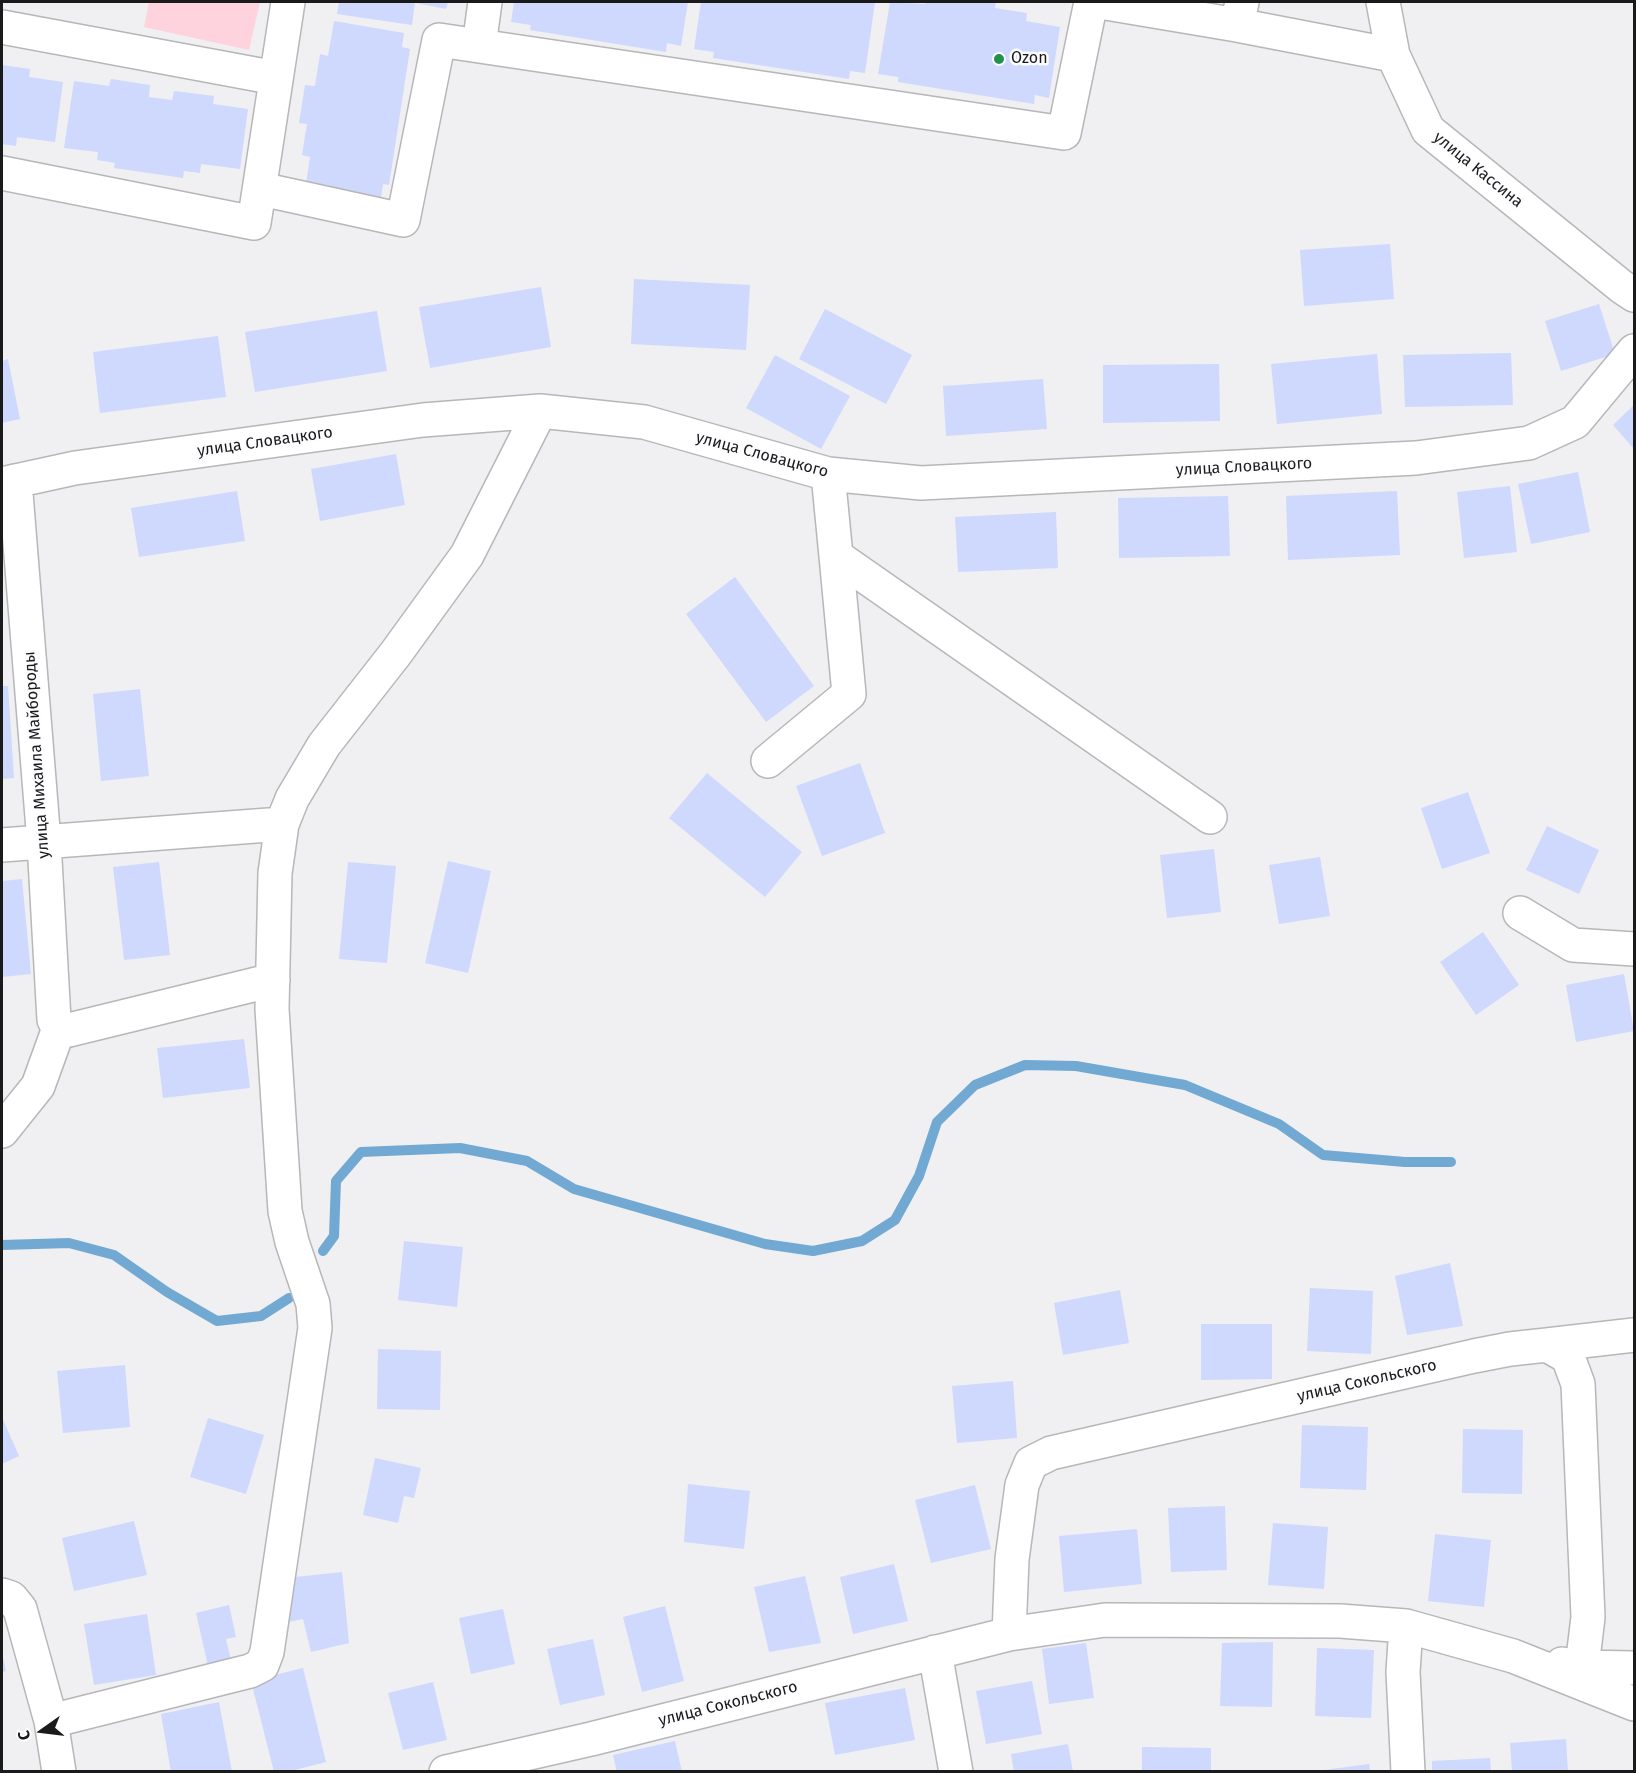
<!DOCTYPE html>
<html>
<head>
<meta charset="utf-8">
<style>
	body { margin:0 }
	#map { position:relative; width:1636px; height:1773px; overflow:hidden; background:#f0eff2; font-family:"Fira Sans",sans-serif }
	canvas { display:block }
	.frame { position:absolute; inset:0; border:3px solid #1a1a1b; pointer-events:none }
	.north { position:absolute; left:12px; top:1701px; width:60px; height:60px; -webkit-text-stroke:4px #fdfdff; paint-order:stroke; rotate:256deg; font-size:16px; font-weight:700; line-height:24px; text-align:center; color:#1a1a1b }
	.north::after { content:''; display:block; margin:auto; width:21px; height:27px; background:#1a1a1b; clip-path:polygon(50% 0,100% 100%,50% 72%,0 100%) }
</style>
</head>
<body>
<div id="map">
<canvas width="1636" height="1773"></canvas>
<div class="frame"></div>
<div class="north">С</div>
</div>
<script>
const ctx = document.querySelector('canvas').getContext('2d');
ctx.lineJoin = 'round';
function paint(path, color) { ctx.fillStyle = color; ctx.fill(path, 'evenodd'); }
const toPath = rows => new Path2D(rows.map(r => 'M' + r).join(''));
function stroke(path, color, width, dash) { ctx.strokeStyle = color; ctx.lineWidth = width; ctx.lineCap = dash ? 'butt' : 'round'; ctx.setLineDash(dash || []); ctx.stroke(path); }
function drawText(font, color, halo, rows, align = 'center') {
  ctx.font = font + ' "Fira Sans",sans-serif'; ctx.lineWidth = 5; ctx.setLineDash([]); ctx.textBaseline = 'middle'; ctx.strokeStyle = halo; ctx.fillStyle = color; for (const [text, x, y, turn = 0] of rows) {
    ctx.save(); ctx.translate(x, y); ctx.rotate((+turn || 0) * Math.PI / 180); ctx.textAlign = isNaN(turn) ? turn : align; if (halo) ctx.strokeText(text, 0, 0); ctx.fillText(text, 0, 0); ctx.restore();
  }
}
paint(toPath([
	[149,2,260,2,249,50,144,27]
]), '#ffd3de');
stroke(toPath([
	[2,1245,69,1243,114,1255,167,1292,217,1321,261,1316,289,1298],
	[323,1251,334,1236,336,1181,361,1152,460,1148,527,1161,574,1189,765,1244,813,1251,862,1241,895,1220,919,1176,937,1122,975,1085,1025,1065,1076,1066,1185,1085,1279,1124,1323,1155,1405,1162,1451,1162]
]), '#71a9d3', 10);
paint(toPath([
	[339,2,415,2,412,25,337,14],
	[514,2,688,2,681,46,667,43,666,52,530,30,531,25,511,22],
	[701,2,875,2,865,73,850,71,849,79,713,58,714,52,694,49],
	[890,2,925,4,926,2,996,2,995,8,1027,13,1026,21,1060,27,1049,98,1035,95,1034,104,898,82,898,77,878,74],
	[416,3,416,2,448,2,446,9],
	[334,21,404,33,402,47,410,49,389,185,383,184,380,204,305,191,310,157,302,155,307,124,299,123,305,85,315,86,320,54,328,56],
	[2,65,30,69,29,77,63,82,55,142,17,137,16,146,2,144],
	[111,79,150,85,149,97,172,100,174,91,214,96,213,104,248,109,240,169,201,164,200,173,184,171,183,178,114,168,115,163,97,160,98,152,64,148,74,81,109,86],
	[1390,244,1394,299,1304,306,1300,250],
	[634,279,750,285,746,350,631,344],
	[541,287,551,347,430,368,419,307],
	[1599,304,1615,354,1561,371,1545,321],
	[825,309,912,355,886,404,799,359],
	[377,311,387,371,255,392,245,332],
	[218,336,226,397,100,413,93,352],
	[1511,353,1513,405,1405,407,1403,355],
	[1377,354,1382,414,1277,424,1271,364],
	[775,355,850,396,821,449,746,408],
	[8,359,20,419,2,423,2,361],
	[1219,364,1220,421,1103,423,1103,365],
	[1043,379,1047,429,946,436,943,386],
	[1634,405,1634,449,1613,425],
	[396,454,405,505,320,521,311,469],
	[1578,472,1590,532,1531,544,1518,484],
	[1510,486,1517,552,1464,558,1457,492],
	[237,491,245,541,139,557,131,508],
	[1397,491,1400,555,1288,560,1286,496],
	[1228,496,1230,556,1119,558,1118,498],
	[1056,512,1058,568,958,572,955,517],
	[735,577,814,686,766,722,686,614],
	[2,686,8,686,14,778,2,779],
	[140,689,149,776,101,781,93,694],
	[860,763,885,833,822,856,796,786],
	[707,773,802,852,765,897,669,818],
	[1468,792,1490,853,1442,869,1421,808],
	[1547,826,1599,850,1579,894,1526,870],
	[1214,849,1221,912,1167,918,1160,855],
	[1320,857,1330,916,1279,924,1269,865],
	[448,861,491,871,468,973,425,963],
	[159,862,170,955,124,960,113,867],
	[348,862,396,866,387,963,339,959],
	[22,879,31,974,2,977,2,881],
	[1483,932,1519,985,1476,1015,1440,962],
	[1624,974,1634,1031,1576,1042,1566,985],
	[244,1039,250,1088,163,1098,157,1048],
	[404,1241,463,1247,457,1307,398,1300],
	[1450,1263,1463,1326,1407,1335,1395,1276],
	[1310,1288,1373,1291,1371,1354,1307,1351],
	[1120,1290,1129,1343,1063,1355,1054,1303],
	[1201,1324,1272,1324,1272,1379,1201,1380],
	[378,1349,441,1351,440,1410,377,1409],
	[125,1365,130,1427,63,1433,57,1371],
	[1013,1381,1017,1438,957,1443,952,1386],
	[2,1417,19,1456,2,1464],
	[208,1418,264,1435,246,1494,190,1477],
	[1302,1425,1368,1427,1366,1490,1300,1488],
	[1463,1429,1523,1430,1522,1494,1462,1493],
	[375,1458,421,1468,414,1498,404,1496,398,1523,363,1515],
	[688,1484,750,1491,744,1549,684,1542],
	[975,1485,991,1549,931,1563,915,1500],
	[1225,1506,1227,1570,1171,1572,1168,1508],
	[134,1521,147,1575,74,1591,62,1538],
	[1273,1523,1328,1527,1324,1589,1268,1585],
	[1137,1529,1142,1584,1064,1592,1059,1536],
	[1435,1534,1491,1540,1484,1607,1428,1601],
	[894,1564,908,1621,853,1634,840,1577],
	[342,1572,349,1643,311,1652,303,1619,288,1622,295,1577],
	[805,1576,821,1643,769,1652,754,1587],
	[229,1605,236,1637,226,1639,231,1660,208,1666,196,1613],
	[665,1606,684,1681,642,1692,623,1617],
	[503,1609,515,1664,471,1674,459,1618],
	[147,1614,156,1675,94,1685,84,1624],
	[593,1639,605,1695,560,1705,547,1649],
	[1273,1642,1272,1707,1220,1706,1222,1643],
	[1086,1643,1094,1698,1049,1704,1042,1649],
	[1317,1648,1374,1650,1371,1718,1315,1716],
	[2,1653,6,1671,2,1672],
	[303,1668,326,1762,287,1772,274,1772,251,1681],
	[1032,1681,1042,1734,986,1744,976,1691],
	[433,1682,447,1740,403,1750,388,1693],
	[905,1688,915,1740,835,1755,825,1703],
	[219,1702,232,1772,171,1772,161,1714],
	[1566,1739,1568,1772,1512,1772,1510,1743],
	[675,1741,682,1772,617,1772,613,1755],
	[1068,1744,1073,1772,1014,1772,1011,1754],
	[1142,1747,1211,1748,1211,1772,1142,1772],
	[1490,1758,1491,1772,1432,1772,1432,1761],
	[1369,1764,1370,1772,1324,1772,1324,1770]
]), '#ced9fd');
const minor = toPath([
	[1100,2,1237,25],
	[1242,2,1237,25,1393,55],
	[1383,2,1393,55,1428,130,1622,287,1634,295],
	[2,27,276,78],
	[479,46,485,2],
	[2,173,254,223,288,2],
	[261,189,403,220,439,40,1064,133,1091,2],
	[828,474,836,556,1210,817],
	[15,481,44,842,54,1020,59,1028],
	[2,484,75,468,423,420,540,411,644,422,828,474,921,483,1416,458,1529,443,1575,422,1634,351],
	[768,761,849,694,836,556],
	[2,845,282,824],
	[1520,913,1573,945,1634,949],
	[59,1028,69,1030,273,980],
	[2,1131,38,1086,59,1028],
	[1547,1345,1634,1335],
	[2,1595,11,1598,20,1609,51,1721,59,1772],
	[1406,1626,1403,1672,1408,1772],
	[1009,1634,1012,1559,1022,1485,1031,1463,1051,1453,1474,1356,1510,1349,1547,1345,1568,1357,1578,1384,1588,1617,1582,1667],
	[935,1652,956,1772],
	[1562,1664,1582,1667,1634,1668],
	[51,1721,250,1671,262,1665,267,1652,315,1328,313,1304,292,1242,285,1211,272,1009,275,873,282,824,292,799,324,745,396,653,467,555,540,411],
	[446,1772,591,1739,1009,1634,1105,1620,1340,1621,1406,1626,1513,1656,1634,1704]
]);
stroke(minor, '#b7b6b9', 36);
stroke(minor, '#fff', 33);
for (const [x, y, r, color] of [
	[999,59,6,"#20924c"]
]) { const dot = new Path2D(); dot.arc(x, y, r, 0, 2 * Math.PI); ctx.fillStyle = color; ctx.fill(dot); stroke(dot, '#fdfdff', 2); }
drawText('16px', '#1a1a1b', '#fdfdff', [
	["Ozon",1011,59]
], 'left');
drawText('16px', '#1a1a1b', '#fdfdff', [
	["улица Кассина",1478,170,39],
	["улица Словацкого",265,442,-8],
	["улица Словацкого",762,455,15],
	["улица Словацкого",1244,467,-3],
	["улица Михаила Майбороды",37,755,-94],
	["улица Сокольского",1367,1381,-13],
	["улица Сокольского",728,1704,-14]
]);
</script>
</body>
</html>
